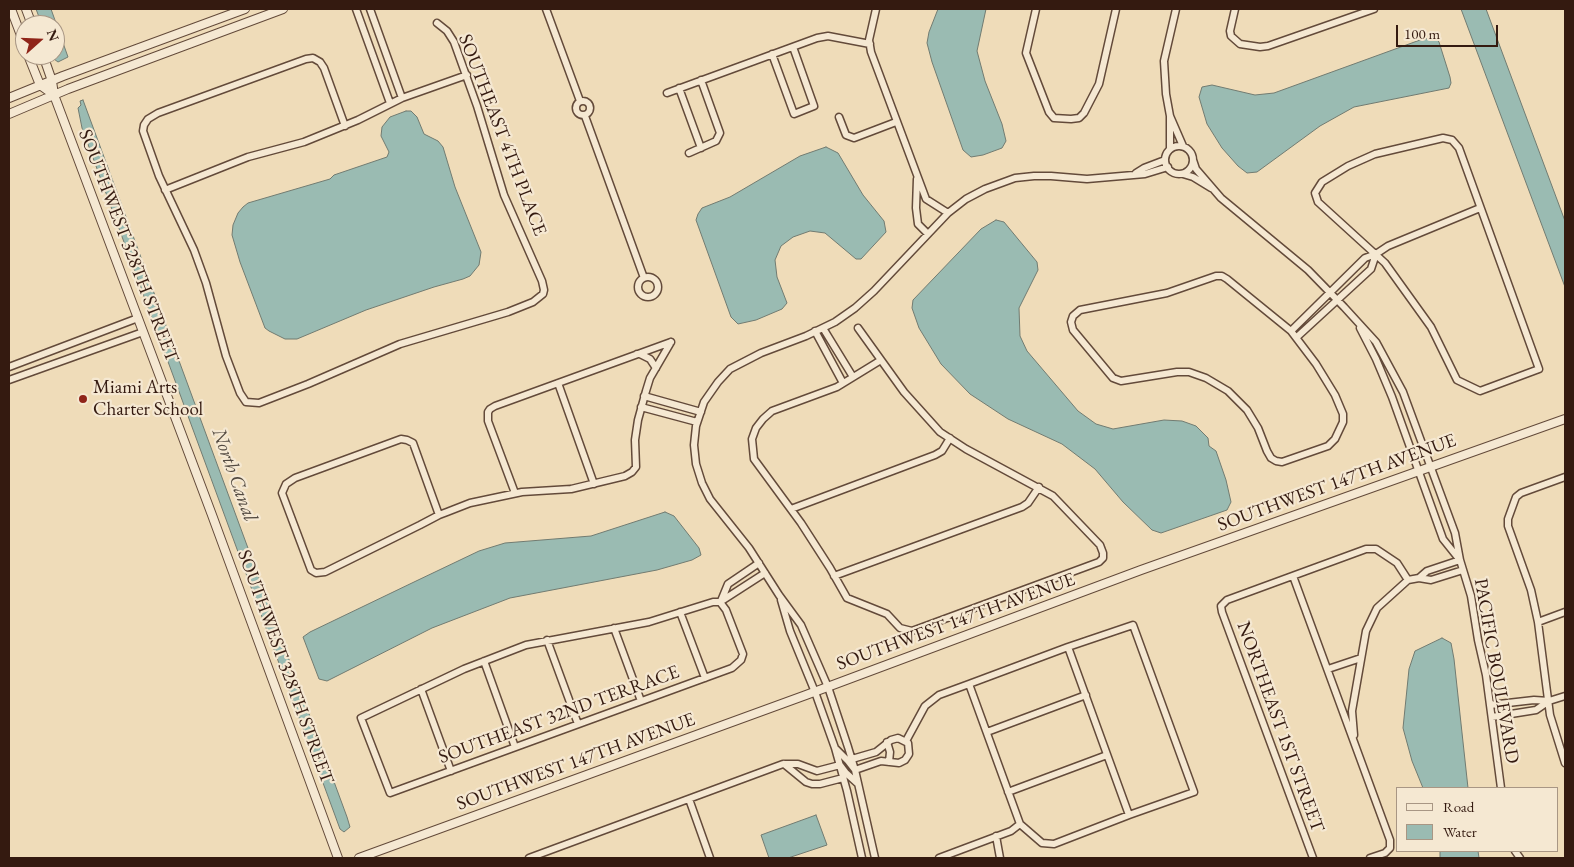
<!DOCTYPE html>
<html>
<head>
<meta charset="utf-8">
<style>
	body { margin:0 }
	#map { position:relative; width:1574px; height:867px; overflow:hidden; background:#efdcb9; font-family:"EB Garamond",serif }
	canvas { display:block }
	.frame { position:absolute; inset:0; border:10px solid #341a10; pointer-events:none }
	.legend { position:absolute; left:1396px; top:787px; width:162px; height:65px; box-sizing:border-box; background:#f5e8d2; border:1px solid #a89684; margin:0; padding:6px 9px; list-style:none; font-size:15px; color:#341a10 }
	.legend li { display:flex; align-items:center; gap:10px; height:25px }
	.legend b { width:25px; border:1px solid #a89684 }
	.north { position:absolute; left:15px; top:15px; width:50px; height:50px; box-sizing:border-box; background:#f5e8d2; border:1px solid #a89684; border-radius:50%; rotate:70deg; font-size:14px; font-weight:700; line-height:20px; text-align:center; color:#341a10 }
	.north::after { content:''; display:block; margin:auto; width:18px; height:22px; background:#8f2418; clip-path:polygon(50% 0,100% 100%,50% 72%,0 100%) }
	.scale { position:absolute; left:1396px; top:25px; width:102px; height:22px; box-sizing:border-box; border:2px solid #341a10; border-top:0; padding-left:6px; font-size:15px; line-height:18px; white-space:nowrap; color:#341a10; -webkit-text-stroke:4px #f5e8d2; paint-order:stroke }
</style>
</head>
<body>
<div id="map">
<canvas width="1574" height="867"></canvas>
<div class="frame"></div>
<ul class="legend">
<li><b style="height:6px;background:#f5e8d2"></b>Road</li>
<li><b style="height:14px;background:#9abbb2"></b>Water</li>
</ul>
<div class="north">N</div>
<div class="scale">100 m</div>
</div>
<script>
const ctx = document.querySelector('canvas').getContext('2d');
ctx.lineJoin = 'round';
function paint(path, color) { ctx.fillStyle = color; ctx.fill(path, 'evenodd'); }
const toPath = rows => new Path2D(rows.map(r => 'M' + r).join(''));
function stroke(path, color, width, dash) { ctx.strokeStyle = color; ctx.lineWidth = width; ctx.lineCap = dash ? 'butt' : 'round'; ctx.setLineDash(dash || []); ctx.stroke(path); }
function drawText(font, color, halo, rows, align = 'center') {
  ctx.font = font + ' "EB Garamond",serif'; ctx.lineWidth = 4.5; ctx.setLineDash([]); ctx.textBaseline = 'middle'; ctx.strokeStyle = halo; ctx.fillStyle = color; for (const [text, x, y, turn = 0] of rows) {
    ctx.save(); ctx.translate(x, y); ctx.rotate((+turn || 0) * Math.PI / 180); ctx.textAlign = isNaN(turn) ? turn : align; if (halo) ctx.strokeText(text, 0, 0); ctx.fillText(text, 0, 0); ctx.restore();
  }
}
const water = toPath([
	[36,9,51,9,68,57,58,62,54,59,52,55,55,55,55,25,42,25,36,9],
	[938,9,986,9,977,51,985,81,1002,124,1006,141,1002,148,983,155,971,157,963,150,932,62,927,43,929,32,938,9],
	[1461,9,1486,9,1565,221,1565,287,1461,9],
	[1435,37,1439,42,1450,77,1451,83,1449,88,1354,107,1320,126,1257,172,1247,173,1238,166,1222,148,1207,124,1199,97,1202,87,1212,85,1255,95,1274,93,1420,40,1435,37],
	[83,100,347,817,350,827,344,832,340,829,82,128,78,108,81,105,80,101,83,100],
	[406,111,411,111,417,117,424,134,438,141,443,147,455,187,481,252,479,265,470,276,463,279,434,287,366,310,297,339,285,339,269,331,265,328,240,262,232,235,233,225,238,213,243,207,248,203,330,179,334,175,387,157,389,152,381,136,382,127,390,117,406,111],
	[826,147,838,153,863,195,884,221,886,232,861,259,856,259,825,233,810,231,793,237,781,246,775,260,777,277,787,303,782,309,756,320,738,324,731,317,696,220,698,214,702,208,730,197,800,156,826,147],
	[996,220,1004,222,1037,262,1038,270,1019,308,1020,336,1027,351,1078,411,1096,424,1113,429,1164,420,1182,421,1196,426,1208,438,1209,446,1216,451,1226,480,1231,502,1227,510,1161,533,1152,530,1123,502,1095,469,1062,444,1008,419,970,394,941,364,919,328,912,308,913,300,981,229,996,220],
	[665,512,674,516,699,548,701,555,692,560,657,570,510,598,432,628,327,681,319,679,303,637,310,632,414,582,479,551,505,543,591,536,665,512],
	[1442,638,1451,643,1454,659,1468,788,1423,788,1412,761,1403,728,1409,669,1415,651,1442,638],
	[816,815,827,845,788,858,769,858,761,835,816,815],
	[1440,851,1478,851,1479,858,1440,858,1440,851]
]);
paint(water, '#9abbb2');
stroke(water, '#717b71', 1);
const minor = toPath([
	[356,9,390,103],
	[370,9,402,98],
	[546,9,580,101],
	[876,9,869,40,871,52,926,199,948,213],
	[1036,9,1026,53,1049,112,1054,118,1071,119,1079,118,1084,113,1099,84,1116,9],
	[1235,9,1230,31,1231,36,1240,44,1260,47,1268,46,1374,9],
	[772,54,794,114,814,106,793,47],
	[679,88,701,148],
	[667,93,817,38,828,36,870,44],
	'576 108a7 7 0 1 1 14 0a7 7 0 1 1-14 0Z',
	[585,116,644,278],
	[1170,116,1183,146],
	[839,117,846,135,854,138,896,122],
	[345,126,324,68,320,62,313,58,306,59,158,113,148,119,144,125,143,131,159,176,194,250,206,283,226,356,240,393,246,402,259,403,308,384,400,344,508,312,533,302,543,294,544,290,542,281,504,195,477,106,454,42,447,31,437,23],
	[1443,138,1452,140,1459,148,1539,369,1480,391,1457,380,1431,327,1385,263,1318,202,1315,193,1322,182,1348,166,1375,154,1443,138],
	'1165 160a14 14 0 1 1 28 0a14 14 0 1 1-28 0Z',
	[1170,149,1170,116,1166,94,1164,61,1176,9],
	[689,153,716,141,720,133,701,80],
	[1193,160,1196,169,1221,198,1308,270,1344,307,1376,342,1403,392,1455,533,1460,560,1471,596,1478,640,1486,675,1501,788],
	[1136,173,1144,168,1165,160],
	[1183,174,1193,177,1211,188],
	[917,179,916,208,918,224,928,234],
	[165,190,248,157,304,142,358,120,402,98,467,75],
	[1216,276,1222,276,1227,279,1291,331,1316,364,1335,395,1343,414,1343,422,1335,439,1328,446,1282,462,1276,461,1271,458,1267,451,1258,428,1247,410,1228,391,1206,378,1189,372,1177,372,1121,381,1113,378,1073,330,1071,322,1073,316,1080,310,1167,293,1216,276],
	'638 287a10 10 0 1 1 20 0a10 10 0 1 1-20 0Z',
	[823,328,853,377],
	[858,328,904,392,940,432,966,449,1053,496,1100,545,1103,553,1103,558,1099,562,912,631,900,628,887,614,847,598,830,568,801,523,754,459,752,439,756,428,763,419,772,411,837,387,881,360],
	[1360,328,1376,359,1392,397,1443,539,1459,559],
	[815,331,843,383],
	[1291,331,1365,258,1376,254,1388,246,1480,208],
	[1297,337,1371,269,1376,254],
	[637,354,640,354,650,359,656,368],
	[9,367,138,318],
	[9,380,143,332],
	[558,383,594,484],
	[644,396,701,412],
	[641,407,697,422],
	[1565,477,1521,493,1516,497,1508,519,1508,526,1531,590,1538,622,1550,715,1565,763],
	[515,493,488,421,488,412,490,409,495,406,671,342],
	[791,509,935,455,942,451,950,438],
	[439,515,413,443,407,440,401,439,295,478,286,484,282,493,308,562,311,570,316,573,325,572,420,525,439,515,447,512,470,503,522,492,571,489,625,476,632,472,636,467,635,440,638,420,646,391,650,378,671,342],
	[834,576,1022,507,1028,503,1039,487],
	[1293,576,1390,840,1390,848,1385,853,1370,858],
	[1419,578,1427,571,1460,560],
	[781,600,790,631,815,692,835,748,847,791,862,858],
	[721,601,728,584,759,563],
	[720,602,726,610,743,654,741,660,732,668,390,793,361,718,464,669,526,645,649,622,713,602,720,602,765,573],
	[680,612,705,678],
	[1538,622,1565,612],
	[614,628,641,701],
	[547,640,578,724],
	[1068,647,1129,815],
	[484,661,515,747],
	[1328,669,1361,658],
	[421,689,451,771],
	[1490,705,1534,700,1549,701],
	[1492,717,1536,710,1549,701,1565,696],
	[987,732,1086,695],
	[1354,735,1352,711,1366,631,1377,608,1408,580,1419,578,1431,580,1463,570],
	[906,741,925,706,939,695,969,684,1068,647,1133,625,1194,792,1129,815,1054,844,1042,843,1020,824,969,684],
	[887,742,890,752,889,762],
	[836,749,848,761,855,770,881,761,899,763,905,760,909,754,908,743,898,738,891,740,876,752,852,759],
	[784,764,806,782,812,784,820,784,843,778],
	[1008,792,1107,755],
	[689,799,710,858],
	[996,836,1000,858],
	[1515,851,1520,858],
	[529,858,783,764,798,764,817,771,840,765,846,773,857,783],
	[875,858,855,770,848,747,828,687,801,625,779,595,749,548,710,499,702,483,696,464,694,445,696,426,704,402,718,382,730,369,761,353,806,336,835,322,855,308,874,291,948,213,966,199,985,189,1015,178,1034,176,1051,176,1087,179,1145,174,1168,167],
	[939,858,1011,831,1020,824],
	[1313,858,1222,612,1221,606,1227,600,1366,549,1376,549,1397,563,1408,580]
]);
const tertiary = toPath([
	[11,9,25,46],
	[26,9,32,25],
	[28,55,40,85,54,95],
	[43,55,52,81,54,95,212,515,338,858],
	[9,98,63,76,245,9],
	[9,114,68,89,283,9],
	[359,858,806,695,1141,570,1565,419]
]);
stroke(minor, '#634a3a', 9);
stroke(tertiary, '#634a3a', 10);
stroke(minor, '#f5e8d2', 6);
stroke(tertiary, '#f5e8d2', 8);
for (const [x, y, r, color] of [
	[83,399,5,"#8f2418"]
]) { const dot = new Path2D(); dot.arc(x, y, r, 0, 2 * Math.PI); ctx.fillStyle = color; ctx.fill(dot); stroke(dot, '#f5e8d2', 2); }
drawText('19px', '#341a10', '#f5e8d2', [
	["SOUTHEAST 4TH PLACE",502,135,69],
	["SOUTHWEST 328TH STREET",128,246,69],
	["SOUTHWEST 147TH AVENUE",1337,483,-20],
	["SOUTHWEST 147TH AVENUE",956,622,-20],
	["SOUTHWEST 328TH STREET",285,667,70],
	["PACIFIC BOULEVARD",1496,671,80],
	["SOUTHEAST 32ND TERRACE",559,715,-20],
	["NORTHEAST 1ST STREET",1280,727,70],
	["SOUTHWEST 147TH AVENUE",576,762,-20]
]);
drawText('19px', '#341a10', '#f5e8d2', [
	["Miami Arts",93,388],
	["Charter School",93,410]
], 'left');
drawText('italic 20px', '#534a41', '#f5e8d2', [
	["North Canal",234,475,70]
]);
</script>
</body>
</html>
